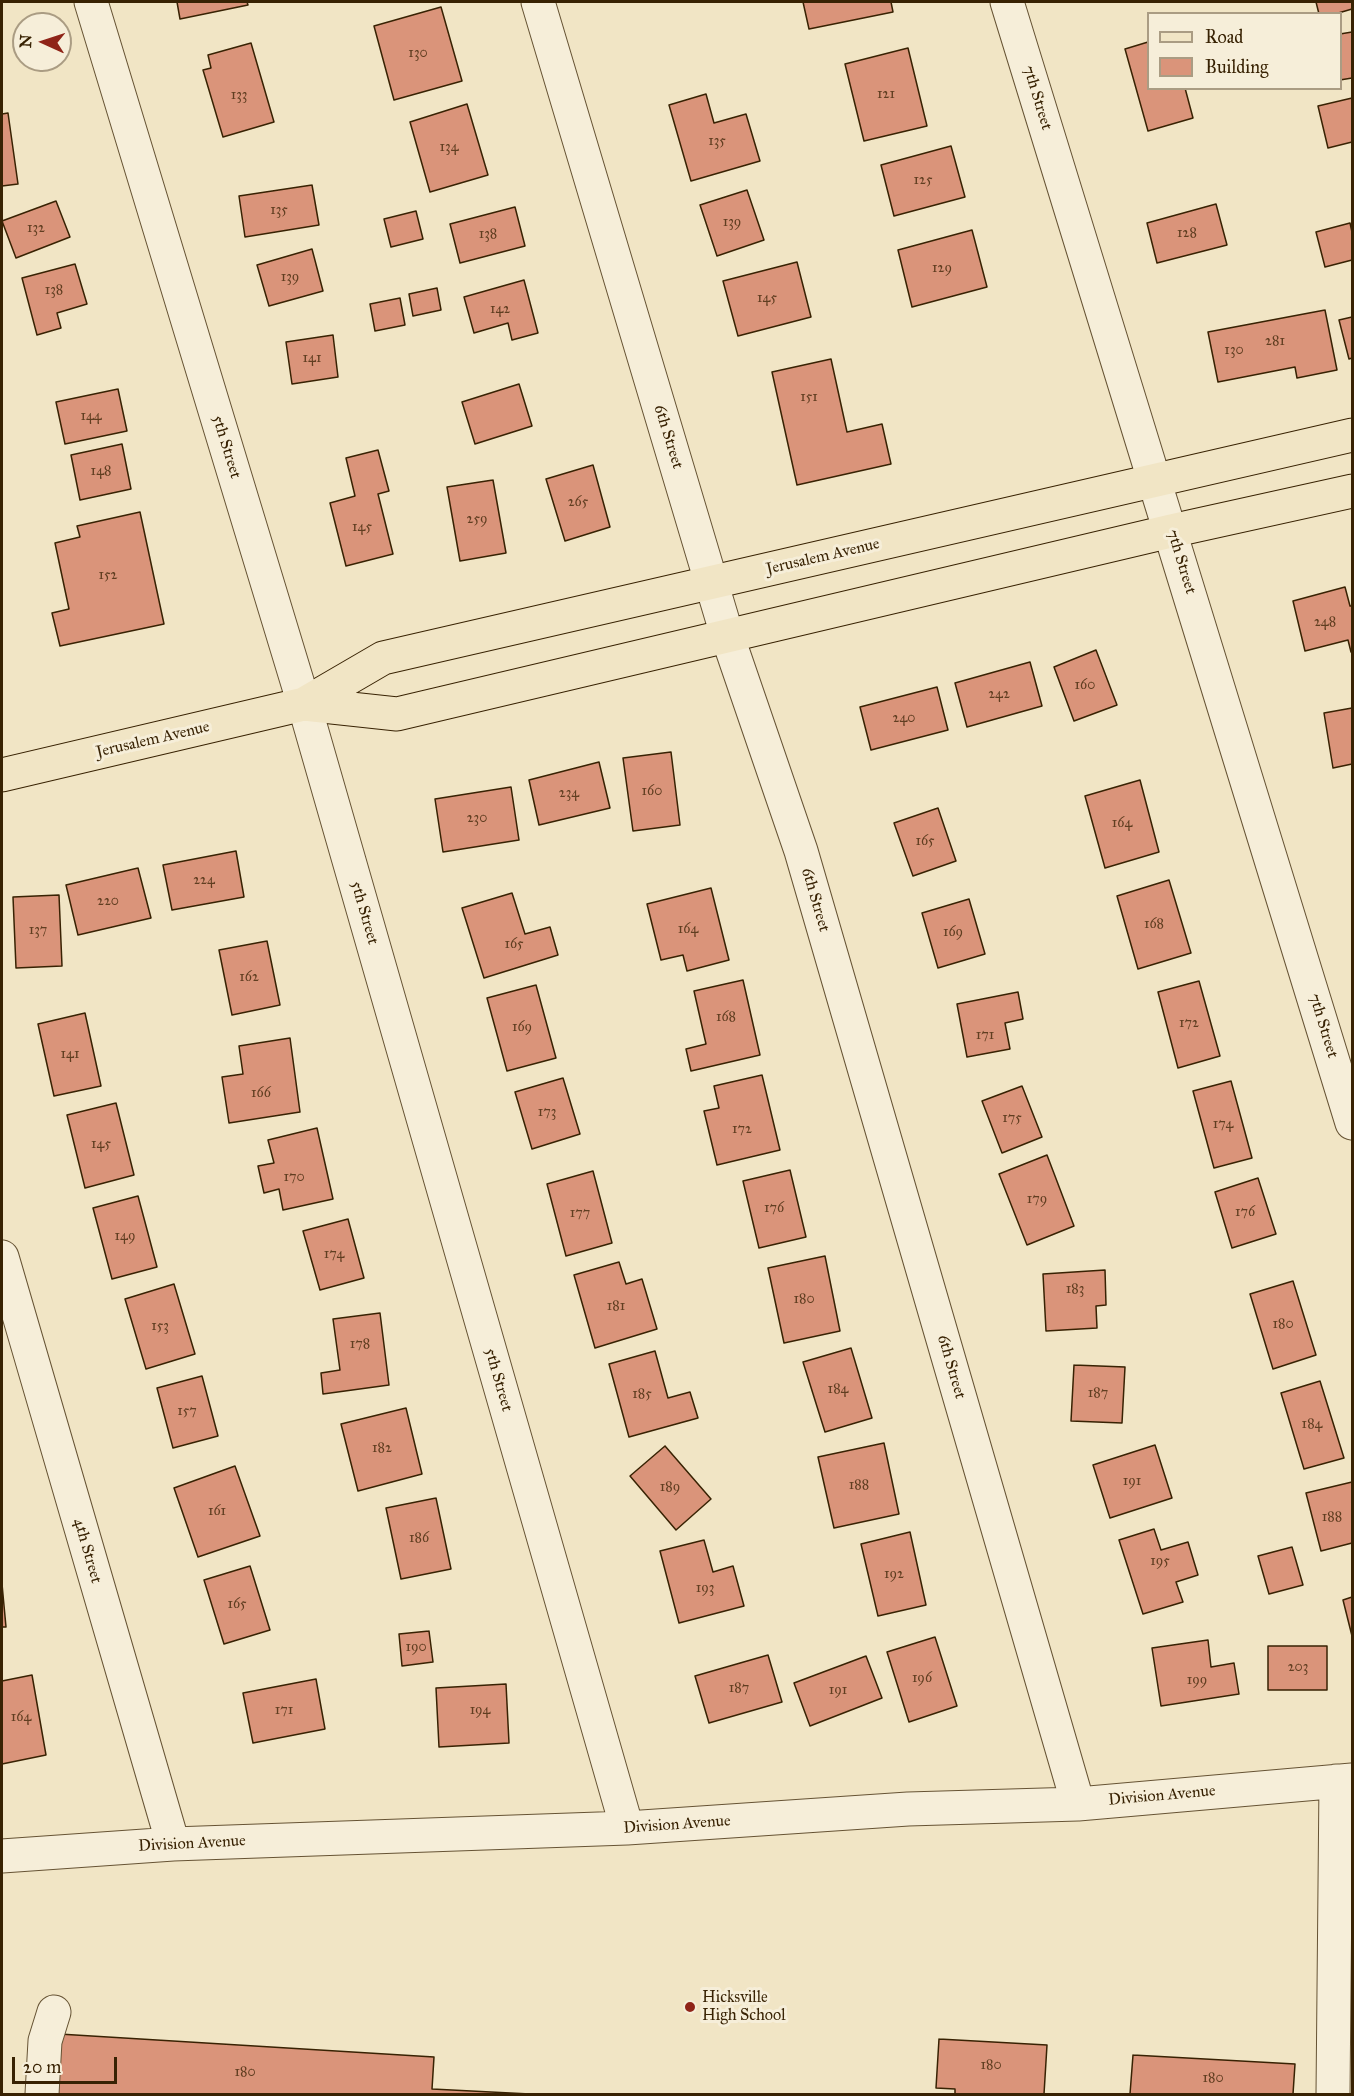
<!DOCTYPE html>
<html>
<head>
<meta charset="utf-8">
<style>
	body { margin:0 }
	#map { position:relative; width:1354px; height:2096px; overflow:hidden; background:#f1e5c5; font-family:"IM FELL Great Primer",serif }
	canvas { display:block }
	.frame { position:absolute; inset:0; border:3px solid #382203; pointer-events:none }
	.legend { position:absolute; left:1147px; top:12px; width:195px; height:78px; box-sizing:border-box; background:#f6eed9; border:2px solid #aa9c83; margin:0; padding:8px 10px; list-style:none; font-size:18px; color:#382203 }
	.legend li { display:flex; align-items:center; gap:12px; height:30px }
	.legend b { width:30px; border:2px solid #aa9c83 }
	.north { position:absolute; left:12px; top:12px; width:60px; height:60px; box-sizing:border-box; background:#f6eed9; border:2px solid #aa9c83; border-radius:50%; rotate:273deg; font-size:16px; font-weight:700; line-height:24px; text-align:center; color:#382203 }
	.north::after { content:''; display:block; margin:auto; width:21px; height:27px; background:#8f2418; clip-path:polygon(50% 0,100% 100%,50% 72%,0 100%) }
	.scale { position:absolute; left:12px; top:2057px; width:105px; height:27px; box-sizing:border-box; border:3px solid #382203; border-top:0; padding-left:8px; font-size:18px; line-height:21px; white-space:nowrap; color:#382203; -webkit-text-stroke:4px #f6eed9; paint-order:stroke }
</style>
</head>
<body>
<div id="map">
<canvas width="1354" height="2096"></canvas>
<div class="frame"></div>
<ul class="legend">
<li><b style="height:8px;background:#f1e5c5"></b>Road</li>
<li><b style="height:16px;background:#da947a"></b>Building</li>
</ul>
<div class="north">N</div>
<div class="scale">20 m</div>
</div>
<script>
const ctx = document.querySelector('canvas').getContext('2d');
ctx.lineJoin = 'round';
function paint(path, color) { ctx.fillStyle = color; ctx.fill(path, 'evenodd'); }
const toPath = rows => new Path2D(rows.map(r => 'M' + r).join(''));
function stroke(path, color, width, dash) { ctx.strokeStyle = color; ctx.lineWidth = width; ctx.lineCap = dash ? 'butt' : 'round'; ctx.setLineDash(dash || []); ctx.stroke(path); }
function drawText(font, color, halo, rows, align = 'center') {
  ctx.font = font + ' "IM FELL Great Primer",serif'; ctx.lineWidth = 6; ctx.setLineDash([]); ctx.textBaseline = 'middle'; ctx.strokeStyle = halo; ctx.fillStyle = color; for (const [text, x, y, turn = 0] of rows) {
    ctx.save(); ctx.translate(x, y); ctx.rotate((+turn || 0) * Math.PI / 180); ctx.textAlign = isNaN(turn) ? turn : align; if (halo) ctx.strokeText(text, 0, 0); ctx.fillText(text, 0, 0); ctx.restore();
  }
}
const building = toPath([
	[177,2,247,2,248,5,180,19,177,2],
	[803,2,891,2,893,12,809,29,803,2],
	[1316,2,1352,2,1352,9,1335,14,1319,14,1316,2],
	[441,7,462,81,394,100,374,26,441,7],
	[1352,32,1352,78,1340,80,1340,34,1352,32],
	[1148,42,1148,88,1185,88,1193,118,1148,131,1125,49,1148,42],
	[251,43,274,122,223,137,203,70,211,68,208,55,251,43],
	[908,48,927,126,864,141,845,64,908,48],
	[706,94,714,123,746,114,760,161,691,181,669,105,706,94],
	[1352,98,1352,142,1328,148,1318,106,1352,98],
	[467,104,488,175,430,192,410,122,467,104],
	[8,113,18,184,2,186,2,114,8,113],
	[951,146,965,197,894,216,881,165,951,146],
	[312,185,319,225,245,237,239,196,312,185],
	[747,190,764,240,717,256,700,205,747,190],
	[56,201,70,237,16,258,2,221,56,201],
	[1216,204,1227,245,1157,263,1147,223,1216,204],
	[515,207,525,246,460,263,450,224,515,207],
	[416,211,423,239,391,247,384,219,416,211],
	[1350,223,1352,232,1352,260,1325,267,1316,232,1350,223],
	[972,230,987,287,912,307,898,250,972,230],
	[312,249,323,291,269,306,257,265,312,249],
	[797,262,811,317,738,336,723,281,797,262],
	[75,264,87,304,57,313,61,328,37,335,22,278,75,264],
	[524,280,538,333,512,340,508,323,474,333,464,297,524,280],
	[437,288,441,310,413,316,409,294,437,288],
	[400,298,405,325,375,331,370,304,400,298],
	[1325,310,1337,370,1297,378,1295,367,1218,382,1208,332,1325,310],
	[1352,317,1352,358,1349,359,1339,320,1352,317],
	[333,335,338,377,292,384,286,342,333,335],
	[831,359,847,432,882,424,891,464,797,485,772,372,831,359],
	[519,384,532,426,475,444,462,402,519,384],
	[118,389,127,431,65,444,56,402,118,389],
	[122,444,131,489,80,500,71,455,122,444],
	[378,450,389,491,378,494,393,554,346,566,330,503,355,496,346,458,378,450],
	[593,465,610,527,565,541,546,479,593,465],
	[493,480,506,553,460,561,447,487,493,480],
	[140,512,164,624,60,646,52,613,69,609,55,543,80,537,77,526,140,512],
	[1345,587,1350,606,1352,606,1352,652,1351,652,1348,640,1305,651,1293,601,1345,587],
	[1096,650,1117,705,1074,721,1054,667,1096,650],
	[1030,662,1042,706,967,727,955,683,1030,662],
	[937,687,948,730,871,750,860,707,937,687],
	[1352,708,1352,764,1333,768,1324,713,1352,708],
	[671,752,680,825,633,831,623,758,671,752],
	[599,762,610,808,539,825,529,780,599,762],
	[1140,780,1159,852,1105,868,1085,796,1140,780],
	[511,787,519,840,443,852,435,799,511,787],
	[938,808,956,861,913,876,894,823,938,808],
	[236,851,244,897,172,910,163,865,236,851],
	[138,868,151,918,78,935,66,885,138,868],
	[1169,880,1191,953,1138,969,1117,896,1169,880],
	[711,888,729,960,687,971,683,955,661,960,647,904,711,888],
	[512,893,525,934,550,927,558,955,484,978,462,908,512,893],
	[59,895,62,966,16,968,13,897,59,895],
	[969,899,985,954,938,968,922,913,969,899],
	[267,941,280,1005,232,1015,219,950,267,941],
	[743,980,760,1055,691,1071,686,1049,706,1044,694,991,743,980],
	[1199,981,1220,1056,1178,1068,1158,992,1199,981],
	[536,985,556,1058,507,1071,487,998,536,985],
	[1018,992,1023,1019,1005,1023,1010,1049,967,1057,957,1004,1018,992],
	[85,1013,101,1086,54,1096,38,1024,85,1013],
	[290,1038,300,1112,229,1123,222,1077,243,1074,239,1046,290,1038],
	[762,1075,780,1150,717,1165,704,1111,719,1108,714,1086,762,1075],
	[563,1078,580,1134,532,1149,515,1092,563,1078],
	[1231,1081,1252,1158,1214,1168,1193,1091,1231,1081],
	[1022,1086,1042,1137,1002,1153,982,1101,1022,1086],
	[116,1103,134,1175,85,1188,67,1115,116,1103],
	[317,1128,333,1199,283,1210,279,1189,264,1193,258,1166,274,1163,268,1140,317,1128],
	[1047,1155,1074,1226,1027,1245,999,1174,1047,1155],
	[790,1170,806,1237,759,1248,743,1181,790,1170],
	[593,1171,612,1243,566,1256,547,1184,593,1171],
	[1258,1178,1276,1234,1232,1248,1215,1192,1258,1178],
	[138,1196,157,1267,112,1279,93,1208,138,1196],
	[348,1219,364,1278,320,1290,303,1231,348,1219],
	[825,1256,840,1331,784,1343,768,1268,825,1256],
	[619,1262,626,1284,642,1279,657,1329,595,1348,574,1275,619,1262],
	[1105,1270,1106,1305,1096,1306,1097,1328,1046,1331,1043,1274,1105,1270],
	[1293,1281,1316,1355,1273,1369,1250,1294,1293,1281],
	[174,1284,195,1354,146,1369,125,1299,174,1284],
	[380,1313,389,1385,323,1394,321,1373,340,1370,333,1319,380,1313],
	[851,1348,872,1418,825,1432,803,1362,851,1348],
	[655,1351,668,1398,690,1392,698,1418,629,1437,609,1364,655,1351],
	[1074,1365,1125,1367,1122,1423,1071,1421,1074,1365],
	[202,1376,218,1436,173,1448,157,1388,202,1376],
	[1320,1381,1344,1458,1304,1469,1281,1393,1320,1381],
	[406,1408,422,1474,358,1491,341,1424,406,1408],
	[884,1443,899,1514,834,1528,818,1457,884,1443],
	[1155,1445,1172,1498,1110,1518,1093,1465,1155,1445],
	[665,1446,711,1499,676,1530,630,1476,665,1446],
	[235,1466,260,1536,198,1557,174,1488,235,1466],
	[1352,1482,1352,1543,1321,1551,1306,1493,1352,1482],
	[436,1498,451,1569,401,1579,386,1508,436,1498],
	[1154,1529,1161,1550,1188,1542,1198,1575,1176,1582,1183,1602,1143,1614,1119,1540,1154,1529],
	[910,1532,926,1605,878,1616,861,1544,910,1532],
	[704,1540,713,1572,733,1566,744,1606,679,1623,660,1551,704,1540],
	[1292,1547,1303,1585,1269,1594,1258,1556,1292,1547],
	[250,1566,270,1630,224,1644,204,1580,250,1566],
	[2,1584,6,1627,2,1627,2,1584],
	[1352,1597,1352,1636,1343,1600,1352,1597],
	[429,1631,433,1662,402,1666,399,1634,429,1631],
	[935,1637,957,1706,909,1722,887,1652,935,1637],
	[1208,1640,1211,1667,1234,1663,1239,1694,1161,1706,1152,1648,1208,1640],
	[1268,1646,1327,1646,1327,1690,1268,1690,1268,1646],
	[768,1655,782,1702,709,1723,695,1676,768,1655],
	[866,1656,882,1698,810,1726,794,1683,866,1656],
	[32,1675,46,1755,2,1764,2,1681,32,1675],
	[316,1679,325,1729,253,1743,243,1693,316,1679],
	[506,1684,509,1743,439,1747,436,1688,506,1684],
	[59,2034,434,2057,432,2089,530,2094,56,2094,59,2034],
	[939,2039,1047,2045,1044,2094,955,2094,955,2089,936,2088,939,2039],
	[1133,2055,1295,2064,1293,2094,1130,2094,1133,2055]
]);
paint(building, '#da947a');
stroke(building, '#382203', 1.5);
const minor = toPath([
	[91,2,304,704,627,1828],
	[538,2,727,635,801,851,1078,1804],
	[1007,2,1352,1123],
	[2,1257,173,1844],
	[2,1856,173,1844,627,1828,908,1809,1078,1804,1352,1780],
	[42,2094,45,2041,54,2012],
	[1333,2094,1336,1781]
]);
const major = toPath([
	[304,704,397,714,1171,531,1352,491],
	[2,775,304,704,383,658,1352,435]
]);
stroke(minor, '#665334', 35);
stroke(major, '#382203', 35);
stroke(minor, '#f6eed9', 33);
stroke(major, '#f1e5c5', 33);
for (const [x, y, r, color] of [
	[690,2007,6,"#8f2418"]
]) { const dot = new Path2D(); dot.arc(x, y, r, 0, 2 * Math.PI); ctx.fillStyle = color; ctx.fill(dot); stroke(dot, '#f6eed9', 2); }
drawText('14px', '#603e21', null, [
	["130",418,54],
	["121",886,95],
	["133",239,96],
	["135",717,142],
	["134",449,148],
	["125",923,181],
	["135",279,211],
	["139",732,223],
	["132",36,229],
	["128",1187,234],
	["138",488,235],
	["129",942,269],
	["139",290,278],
	["138",54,291],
	["145",767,299],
	["142",500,310],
	["281",1275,342],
	["130",1234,351],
	["141",312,359],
	["151",809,398],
	["144",91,417],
	["148",101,472],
	["265",578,503],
	["259",477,520],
	["145",362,528],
	["152",108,576],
	["248",1325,623],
	["160",1085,686],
	["242",999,695],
	["240",904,719],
	["160",652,792],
	["234",569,794],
	["230",477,819],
	["164",1122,824],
	["165",925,842],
	["224",204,881],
	["220",108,902],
	["168",1154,925],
	["164",688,930],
	["137",38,931],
	["169",953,933],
	["165",514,945],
	["162",249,978],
	["168",726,1018],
	["172",1189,1024],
	["169",522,1028],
	["171",985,1036],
	["141",70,1055],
	["166",261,1094],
	["173",547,1113],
	["175",1012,1119],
	["174",1223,1125],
	["172",742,1130],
	["145",101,1145],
	["170",294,1178],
	["179",1037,1200],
	["176",774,1209],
	["176",1245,1213],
	["177",580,1214],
	["149",125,1237],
	["174",334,1255],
	["183",1075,1290],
	["180",804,1300],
	["181",616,1307],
	["180",1283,1325],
	["153",160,1327],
	["178",360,1345],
	["184",838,1390],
	["187",1098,1394],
	["185",642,1395],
	["157",187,1412],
	["184",1312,1425],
	["182",382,1449],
	["191",1132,1482],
	["188",859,1486],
	["189",670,1488],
	["161",217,1512],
	["188",1332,1518],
	["186",419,1539],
	["195",1160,1562],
	["192",894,1575],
	["193",705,1589],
	["165",237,1605],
	["190",416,1648],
	["203",1298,1668],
	["196",922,1679],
	["199",1197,1681],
	["187",739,1689],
	["191",838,1691],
	["171",284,1711],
	["194",480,1711],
	["164",21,1718],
	["180",991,2066],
	["180",245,2073],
	["180",1213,2079]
]);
drawText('16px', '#382203', '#f6eed9', [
	["7th Street",1037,98,73],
	["6th Street",668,437,73],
	["5th Street",226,447,73],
	["Jerusalem Avenue",823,557,-13],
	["7th Street",1181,562,73],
	["Jerusalem Avenue",153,740,-13],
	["6th Street",815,900,74],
	["5th Street",364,913,74],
	["7th Street",1323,1026,73],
	["6th Street",951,1367,74],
	["5th Street",498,1380,74],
	["4th Street",87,1551,74],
	["Division Avenue",1162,1796,-5],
	["Division Avenue",677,1825,-4],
	["Division Avenue",192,1844,-3]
]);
drawText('16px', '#382203', '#f6eed9', [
	["Hicksville",702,1998],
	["High School",702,2016]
], 'left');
</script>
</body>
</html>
